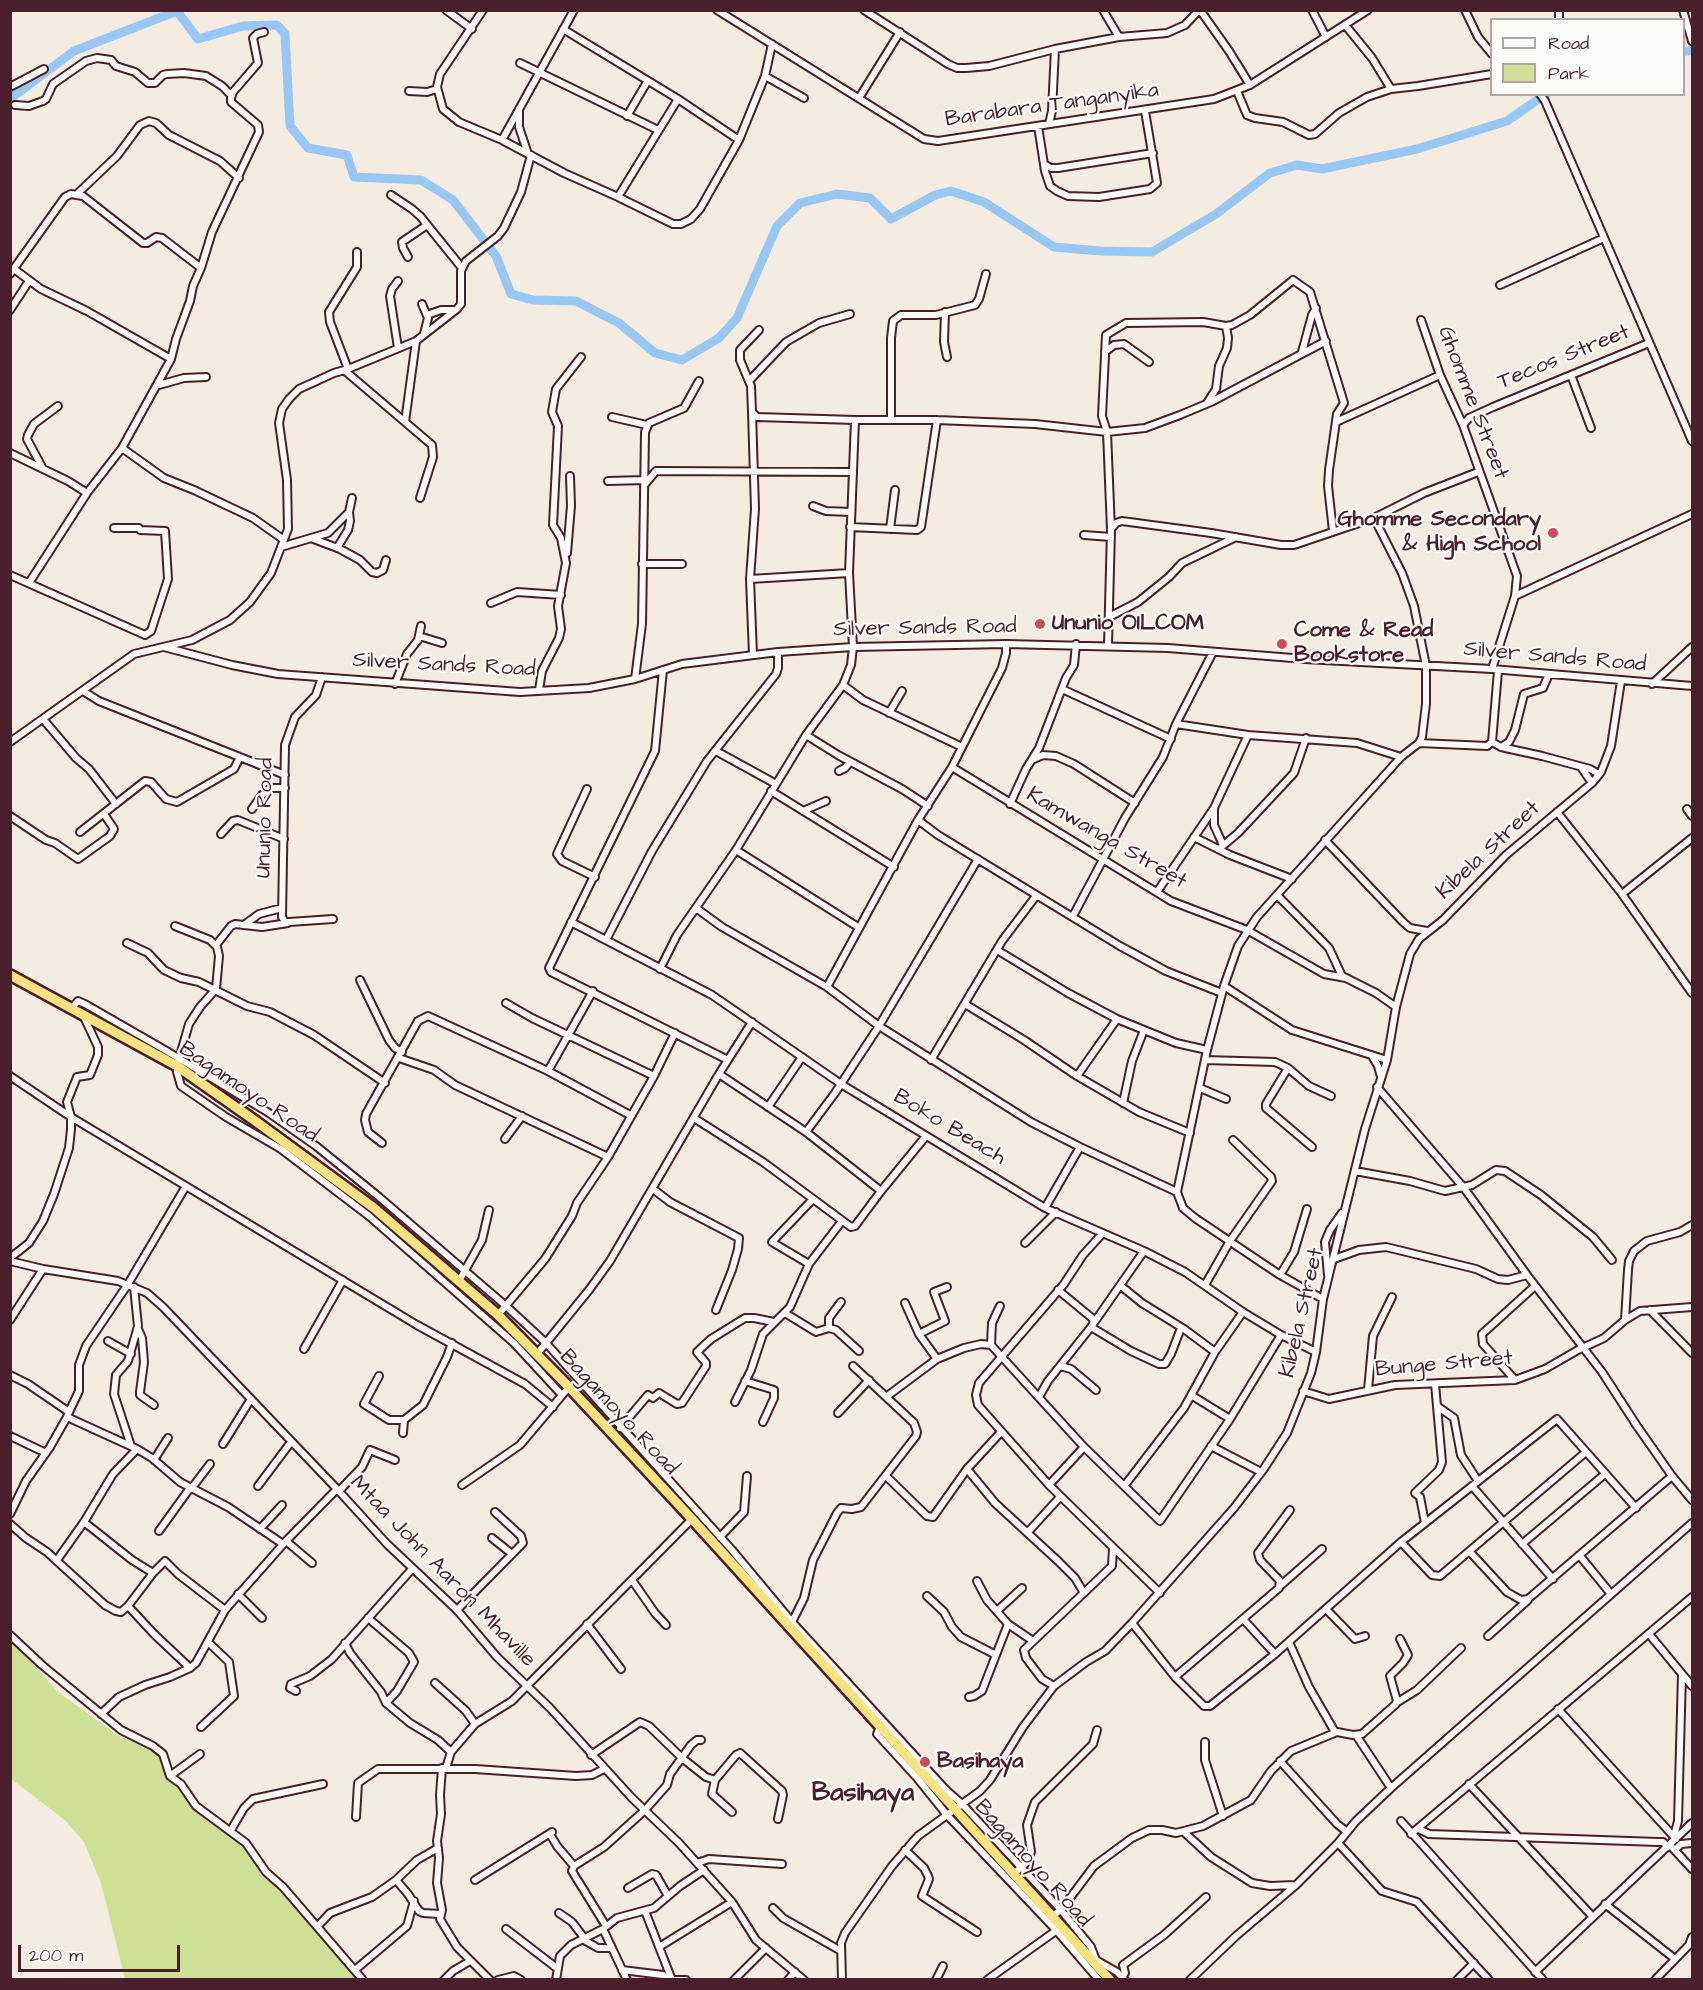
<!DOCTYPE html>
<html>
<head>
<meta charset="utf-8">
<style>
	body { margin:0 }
	#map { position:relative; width:1703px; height:1990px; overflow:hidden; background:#f4ece0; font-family:"Architects Daughter",sans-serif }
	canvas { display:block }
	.frame { position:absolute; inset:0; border:12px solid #4a1f2b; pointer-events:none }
	.legend { position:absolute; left:1490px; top:18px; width:195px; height:78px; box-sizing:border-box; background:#fdfcf7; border:2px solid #b5a4a5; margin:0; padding:8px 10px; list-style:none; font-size:18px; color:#4a1f2b }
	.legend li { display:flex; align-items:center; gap:12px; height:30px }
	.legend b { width:30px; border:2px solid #b5a4a5 }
	.scale { position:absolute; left:18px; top:1945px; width:162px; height:27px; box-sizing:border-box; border:3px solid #4a1f2b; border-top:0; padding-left:8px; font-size:18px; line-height:21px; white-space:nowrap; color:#4a1f2b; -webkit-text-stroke:4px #fdfcf7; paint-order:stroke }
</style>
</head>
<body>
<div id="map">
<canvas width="1703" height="1990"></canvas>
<div class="frame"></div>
<ul class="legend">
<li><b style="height:8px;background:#fdfcf7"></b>Road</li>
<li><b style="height:16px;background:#cee095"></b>Park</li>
</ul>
<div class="scale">200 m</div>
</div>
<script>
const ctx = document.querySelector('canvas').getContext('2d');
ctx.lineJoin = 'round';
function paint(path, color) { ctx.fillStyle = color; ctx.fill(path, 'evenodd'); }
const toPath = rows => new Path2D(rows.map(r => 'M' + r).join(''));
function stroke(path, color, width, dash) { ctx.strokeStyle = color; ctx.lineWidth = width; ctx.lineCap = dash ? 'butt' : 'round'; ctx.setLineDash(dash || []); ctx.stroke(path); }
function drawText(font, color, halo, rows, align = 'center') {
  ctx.font = font + ' "Architects Daughter",sans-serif'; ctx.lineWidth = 4.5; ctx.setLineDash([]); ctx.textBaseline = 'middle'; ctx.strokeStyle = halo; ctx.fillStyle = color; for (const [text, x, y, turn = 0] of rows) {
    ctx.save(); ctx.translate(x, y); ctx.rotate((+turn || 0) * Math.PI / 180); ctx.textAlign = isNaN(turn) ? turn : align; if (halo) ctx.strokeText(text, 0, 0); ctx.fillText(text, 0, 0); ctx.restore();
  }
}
paint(toPath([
	[11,1639,59,1693,119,1736,152,1749,168,1761,184,1797,194,1808,244,1845,264,1874,281,1890,359,1979,125,1979,101,1883,84,1842,65,1820,11,1779]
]), '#cee095');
stroke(toPath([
	[1684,52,1692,50],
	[10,99,74,51,177,11,198,39,243,26,277,25,285,34,290,126,308,148,347,155,354,177,421,180,453,200,496,256,511,294,533,300,576,301,619,323,655,353,682,360,719,338,737,318,777,226,800,203,837,194,870,198,891,219,935,195,951,191,984,202,1054,247,1100,251,1152,252,1216,214,1270,173,1297,165,1322,169,1417,149,1507,121,1546,94]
]), '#99c7f4', 9);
const minor = toPath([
	[446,10,472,29],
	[483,10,440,74,437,87,443,109,459,122,502,140,564,173,618,197,673,224,681,224,691,219,700,209,739,140,765,76,772,44],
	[717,10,924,139,938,141,1214,99,1250,85,1368,10],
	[864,10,948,64,957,68,966,68,989,66,1055,49,1119,37,1167,33,1185,25,1199,10],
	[1103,10,1119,37],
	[1200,10,1229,51,1250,85],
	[1312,10,1326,37],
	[1465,10,1478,37,1492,54],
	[1683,10,1692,41],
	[1559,20,1559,10],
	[1346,26,1372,58,1391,89],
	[563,29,678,99,739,140],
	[520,63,658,130],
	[765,76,804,98],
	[10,87,44,69],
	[409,91,427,92,437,89],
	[1237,91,1247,115,1255,118,1283,122,1309,135,1315,134,1339,113,1367,97,1391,89,1418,86,1492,74],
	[1540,94,1545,101,1692,441],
	[859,98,900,32],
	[15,105,29,106,43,101,46,99,53,84,86,61,97,58,111,60,116,66,135,72,148,83,155,83,163,75,167,74,184,73,206,76,222,86,231,95],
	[519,109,519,127,528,154],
	[627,116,647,82],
	[1049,124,1052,111,1055,49],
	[1038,126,1045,171,1050,186,1057,191,1068,196,1099,197,1150,189,1157,183,1145,111],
	[502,140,574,10],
	[1044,164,1051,168,1058,168,1153,153],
	[76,195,117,156,140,125,149,121,156,123,169,135,220,161,239,178],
	[391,195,412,209,420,216,462,268],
	[618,197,678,99],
	[408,257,403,248,402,242,427,225],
	[14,269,41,289,87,311,171,359],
	[10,274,65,197,71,194,83,196,143,243,147,243,156,237,162,238,201,268],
	[1293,280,1310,292,1344,403,1337,414,1329,470,1328,486,1333,531],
	[398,281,392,289,390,296,398,348],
	[1500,285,1604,238],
	[422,304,428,318,424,334],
	[10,310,29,281],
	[945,312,944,342,947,357],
	[427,315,441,310,455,310],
	[1421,320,1440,375,1463,425,1517,576,1515,596,1492,669],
	[759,330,740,350,740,360,751,386,752,412,757,417,855,420,937,420,1035,424,1107,432,1145,428,1180,415,1211,402,1326,341],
	[1105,352,1114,345,1124,344,1149,362],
	[1302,352,1312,315,1316,308],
	[348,369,330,322,329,312,357,267,357,252],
	[344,370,432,445,433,457,420,498],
	[1571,375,1591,428],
	[749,381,786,342,819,323,850,314],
	[159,385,184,378,206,377],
	[1207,403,1216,389,1219,366,1227,348,1228,338,1226,326],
	[752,412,755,509,750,579,753,655],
	[612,417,647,425],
	[891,419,891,338,893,321,901,315,936,315,975,305,979,299,986,274],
	[405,422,416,341],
	[1336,422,1440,375],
	[1463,425,1469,418,1493,407,1649,343],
	[122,448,164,478,194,490,253,518,284,540],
	[10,453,68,481,87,493],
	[42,467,27,439,28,435,34,424,58,406],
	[608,481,644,480],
	[645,484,656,471,853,472],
	[813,506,826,511,851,512],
	[850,527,917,530,921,527,937,420],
	[114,528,139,528,140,530,165,531,168,579,151,631,145,635],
	[890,529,895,490],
	[1111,529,1116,523,1122,521,1211,533,1281,545,1294,545,1374,518,1424,493,1478,472],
	[1084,535,1111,537],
	[311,538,340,549,360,560,372,572,377,573,383,570,386,560],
	[281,547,328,533,349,512,352,498],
	[337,548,348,530,350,521,349,512],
	[567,553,571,506,570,476],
	[642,564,682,564],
	[10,575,145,635],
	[750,579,849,573],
	[29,583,87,493,122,448,171,359,176,339,190,301,193,286,201,268,212,232,259,132,258,125,231,102,231,98,233,92,258,63,253,38,257,34,264,32],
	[1515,596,1692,514],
	[491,603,517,592,561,595],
	[1109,617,1138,602,1169,577,1182,563,1236,537],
	[419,636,442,643],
	[1108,645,1111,530,1107,432,1102,416,1106,335,1126,323,1203,322,1226,326,1232,325,1250,315,1292,281],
	[164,647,232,665,278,674,520,692,589,688,635,679,682,664,778,652,853,647,1006,644,1168,648,1305,659,1492,669,1692,686],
	[663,670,655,751,549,968,551,972,728,1060],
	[322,677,316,695,295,717,285,745,282,917,285,922,289,922,333,919],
	[635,679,642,624,645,432,649,423,684,408,699,381],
	[395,684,407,654,418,640,421,626],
	[1652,684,1692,647],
	[843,685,863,700,962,747],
	[1062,689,1171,739],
	[539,690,542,671,559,638,561,629,558,606,566,563,561,538,553,525,558,426,552,412,556,389,581,357],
	[83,691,99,701,285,775],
	[889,713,902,691],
	[43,719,76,758,89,769,116,804],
	[1176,724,1248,735,1357,743,1401,757],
	[806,735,838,755,902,789,928,806],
	[10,742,134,654,192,640,230,620,250,602,271,573,288,529,287,480,279,423,282,409,289,399,299,389,334,373,348,369,416,341,457,309,461,304,461,271,466,261,498,236,504,228,521,192,531,155],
	[1492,742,1501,747,1542,756,1590,769,1599,774],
	[1419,743,1487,746,1492,742,1498,671],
	[1501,747,1509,742,1515,730,1524,694,1543,688,1549,674],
	[716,751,776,784],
	[1034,759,1043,755,1056,756,1074,764,1135,803],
	[952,767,1171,901,1247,930,1324,974,1346,978],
	[1581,767,1592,783],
	[839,771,845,768,850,762],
	[587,789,557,854,562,861,595,877],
	[771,791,894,867],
	[1010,804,1026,769,1039,748,1066,678,1074,665,1076,644],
	[252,809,262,795,271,788,285,788],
	[1214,809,1214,825,1223,845],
	[1687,809,1692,816],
	[803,811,826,801],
	[1557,812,1622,894,1692,993],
	[10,816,46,840,55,843,78,859,110,836,114,829,104,814],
	[918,820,938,835,1120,946,1166,971,1222,993],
	[80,832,145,781,151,782,166,799,177,802,234,769,240,757],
	[221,834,233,821,238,820,284,839],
	[1194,837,1230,855,1292,879],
	[1325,840,1403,922,1410,928,1427,931],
	[1219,849,1238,833,1294,773,1306,738],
	[736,850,858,927],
	[1157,892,1214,808,1248,735],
	[1622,894,1692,838],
	[1277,895,1329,948,1342,976,1376,993,1396,1007],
	[696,908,722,927,827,987,879,1026,1031,1122,1080,1147,1177,1192],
	[1073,916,1125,818,1163,757,1176,724,1213,652],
	[571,922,712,995,841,1084,1045,1208,1144,1251,1185,1272,1243,1312,1281,1335,1316,1352],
	[244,925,259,914,282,908],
	[175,926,210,940,217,947,219,956,216,989,200,1007,189,1024,177,1066,177,1072,181,1086,226,1117,281,1149,369,1216,514,1343,562,1395],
	[606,940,652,851,707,761,776,674,778,668,778,652],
	[127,943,148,953,164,970,181,978,199,982,247,1006,270,1012,314,1035,385,1083],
	[216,945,231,926,235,924,262,927,288,923],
	[997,950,1068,993,1117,1019,1176,1043,1207,1050],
	[660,969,677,935,736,850,806,735,843,685,851,665,853,647,849,573,855,420],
	[360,980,389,1040,395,1048,402,1052],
	[1224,986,1292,1030,1387,1060],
	[827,987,918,820,952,767,1002,668,1006,653,1006,644],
	[506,1003,532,1018,654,1076],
	[965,1004,1024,1040,1077,1076,1139,1112,1190,1133],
	[71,1009,78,1001,85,1004,165,1050,269,1113,316,1146,379,1197,506,1306,546,1343,732,1550,792,1622,946,1790,962,1804,1061,1910,1091,1947,1096,1960,1117,1972,1125,1980],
	[84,1017,98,1047,98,1055,90,1075,77,1077,67,1102,71,1117,417,1325,525,1384,553,1407],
	[1372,1056,1378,1066,1381,1077],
	[399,1058,434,1070,455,1085,608,1157],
	[931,1060,1002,941,1036,896],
	[1205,1060,1275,1062,1288,1068,1309,1086,1331,1096],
	[1288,1068,1266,1104,1266,1108,1312,1147],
	[548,1071,593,991],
	[719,1074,806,1132,881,1191],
	[10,1076,71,1117,71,1129,69,1148,54,1194,43,1221,29,1243,10,1258],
	[1077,1076,1117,1019],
	[1377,1087,1464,1188,1527,1275,1602,1372,1637,1426,1672,1476,1692,1500],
	[1200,1088,1226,1099],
	[1123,1103,1132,1061,1144,1030],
	[768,1107,802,1057],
	[694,1118,763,1162,851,1227,855,1226,881,1191,926,1136],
	[806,1132,835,1093,879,1026,978,859],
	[505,1139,522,1116],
	[382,1143,368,1132,365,1120,366,1114,418,1021,428,1016,548,1071,630,1115],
	[1355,1171,1410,1181,1445,1191,1472,1185,1496,1170,1505,1171,1541,1195,1593,1237,1612,1260],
	[653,1189,670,1202,739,1238,738,1249,732,1270,716,1310],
	[1045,1208,1080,1147],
	[1102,1234,1083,1255,1064,1284,979,1383,976,1395,978,1405,1049,1485,1160,1593],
	[1025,1243,1056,1212],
	[1334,1259,1359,1250,1386,1247,1476,1269,1498,1279,1508,1280,1527,1275],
	[10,1261,43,1269,118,1281,147,1293,163,1307,337,1489,387,1544,457,1610,497,1657,550,1708,632,1798,679,1843,732,1902,756,1940,804,1980],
	[809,1264,772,1242,813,1199],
	[1280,1275,1294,1252,1307,1209],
	[1328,1275,1325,1242,1330,1230,1342,1213],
	[459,1281,482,1240,489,1210],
	[1205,1285,1230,1241,1272,1181,1271,1177,1233,1140],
	[1121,1286,1142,1303,1184,1329,1215,1352],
	[1058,1290,1092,1318,1094,1322],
	[1323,1299,1280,1275,1195,1218,1183,1208,1177,1192,1207,1050,1224,986,1238,946,1257,917,1401,757,1419,743,1422,737,1426,704,1426,666,1414,606,1402,573,1374,518],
	[905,1303,919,1334,937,1359],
	[1650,1310,1692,1353],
	[785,1313,816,1332,829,1328,836,1330,859,1351],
	[498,1315,545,1259,572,1216,577,1203,608,1157,654,1076,675,1033],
	[10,1320,43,1269],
	[1625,1320,1628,1270,1629,1261,1634,1251,1647,1241,1680,1232,1692,1225],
	[1091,1327,1131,1351,1159,1364,1165,1364,1171,1354,1181,1328],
	[829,1328,829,1318,841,1302],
	[138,1329,142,1338,144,1362,140,1392,140,1395,154,1405],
	[919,1334,945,1321,934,1292,947,1287],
	[108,1341,131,1354],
	[991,1345,992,1323,1000,1306],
	[304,1349,343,1280],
	[537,1354,589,1290,610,1261,719,1074,752,1022],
	[1060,1366,1071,1369,1096,1390],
	[10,1375,28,1384,69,1412,67,1417,137,1449,152,1458,180,1482,228,1507,283,1544],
	[379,1376,364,1404,389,1420,404,1420,423,1405,447,1357,452,1343],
	[1515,1380,1483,1344,1482,1334,1535,1286],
	[745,1381,774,1390,774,1398,763,1422],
	[1368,1390,1373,1336,1392,1297],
	[1303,1391,1329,1399,1395,1385,1515,1380,1545,1369,1578,1350,1604,1338,1625,1320,1640,1311,1692,1307],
	[1191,1395,1230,1419],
	[886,1397,937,1359,964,1348,981,1344,991,1345,1084,1447,1160,1521,1230,1419,1281,1335],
	[1039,1397,1048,1381,1091,1327,1144,1251],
	[735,1402,751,1370,763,1334,790,1307,809,1264,842,1221],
	[1437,1406,1454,1418,1461,1455,1478,1481],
	[69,1412,79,1391,79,1365,86,1346,128,1284,186,1186],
	[838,1413,869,1380],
	[620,1428,648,1395,653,1398,659,1393,677,1404,682,1403,706,1366,706,1363,697,1352,711,1339,745,1318,754,1318,774,1322],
	[403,1433,404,1420],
	[10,1436,46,1453],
	[223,1444,251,1399],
	[131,1446,114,1394,116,1375,128,1361,138,1326,134,1287],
	[1211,1446,1261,1472],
	[154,1460,168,1438],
	[967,1469,995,1503,1058,1561,1075,1578,1084,1593],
	[886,1476,927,1516,933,1517,967,1469,1001,1432],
	[462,1485,520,1445,569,1387],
	[1049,1485,1084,1447],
	[1125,1485,1184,1408,1215,1352,1243,1312],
	[258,1486,291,1442],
	[1472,1486,1553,1579],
	[191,1489,210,1464],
	[339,1491,362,1467,370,1450,395,1460],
	[10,1514,26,1481,50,1447,67,1417],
	[84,1522,132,1560,153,1573],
	[1425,1523,1420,1497,1415,1493,1439,1470,1442,1462,1435,1384],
	[10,1524,26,1538,47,1552,105,1605,116,1611,121,1612,128,1606,153,1573,165,1561,178,1574,225,1610],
	[260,1529,282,1505],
	[159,1531,190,1488],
	[1028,1532,1060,1497],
	[720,1537,744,1512,747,1476],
	[492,1538,512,1554],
	[286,1541,312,1563],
	[1401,1542,1432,1575,1440,1576,1586,1452],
	[1522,1544,1605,1474],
	[1470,1552,1507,1592,1521,1600,1528,1599,1672,1476],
	[1580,1556,1611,1594],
	[57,1560,84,1522,113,1474,137,1449],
	[632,1580,655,1613,666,1625],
	[977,1581,987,1600,1008,1624,1033,1641],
	[1280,1586,1322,1549],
	[238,1594,262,1618],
	[927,1596,944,1612,952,1627,961,1637,996,1655],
	[128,1606,154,1634,190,1668],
	[1326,1609,1355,1639,1365,1636],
	[457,1610,523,1543,521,1536,495,1512],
	[997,1611,1022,1588],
	[368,1618,409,1653,414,1662,397,1691,386,1703],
	[1243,1619,1275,1654],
	[792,1622,804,1598,813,1560,837,1513,841,1508,852,1509,861,1507,916,1436,917,1432,914,1423,853,1366],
	[1132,1623,1175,1677,1204,1706,1210,1706,1275,1654,1401,1542,1557,1419,1636,1508],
	[587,1624,621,1669],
	[1649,1634,1692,1686],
	[10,1635,42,1665,121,1730,153,1746,163,1754,170,1776,181,1784,196,1806,246,1843,266,1872,283,1887,363,1980],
	[1488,1636,1528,1600],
	[1289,1642,1309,1687,1335,1732],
	[345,1643,350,1653,381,1692,386,1703,410,1723,438,1740,451,1752],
	[1175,1677,1279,1588,1280,1581,1260,1560,1258,1553,1290,1510],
	[435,1683,466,1711,475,1724],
	[1054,1686,1042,1679,1026,1658,1024,1650,1112,1566,1113,1548],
	[296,1691,290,1688,291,1684,310,1676,332,1659,412,1569],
	[969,1697,974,1696,982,1691,1008,1624],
	[1396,1703,1417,1690,1461,1648],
	[1558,1709,1676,1839],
	[101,1714,119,1697,145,1685,170,1677,190,1668,196,1663,225,1610,286,1541,337,1489],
	[201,1727,234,1696,229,1662,208,1642],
	[880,1727,877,1734,918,1779,947,1815,1056,1930,1099,1980],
	[1356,1735,1391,1788],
	[1205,1742,1205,1760,1223,1816],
	[591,1755,640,1722,649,1726,682,1758,706,1777,715,1780,736,1755,740,1753,782,1791,783,1795,778,1819],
	[1280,1761,1337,1824,1346,1831],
	[442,1768,440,1795,441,1814,437,1841,439,1858,437,1883,442,1910,440,1919,457,1947,490,1980],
	[446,1768,451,1752,475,1724,512,1701,692,1519],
	[170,1776,200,1754],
	[715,1780,712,1794,732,1812],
	[1469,1784,1592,1916],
	[356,1817,358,1783,378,1769,475,1769,576,1776,592,1775,604,1769],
	[1401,1821,1543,1980],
	[1419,1829,1429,1834,1658,1842,1663,1842,1668,1847],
	[231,1830,244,1808,253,1799,323,1784],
	[1184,1832,1211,1857,1252,1883,1270,1886,1295,1885],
	[550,1834,557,1846,574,1866,572,1871,606,1926],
	[1411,1834,1692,1597],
	[1674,1836,1678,1821,1682,1674],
	[1338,1843,1382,1891,1417,1902,1489,1980],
	[1670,1845,1692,1869],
	[905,1850,924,1868,928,1876,929,1879,922,1896,977,1932],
	[1675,1850,1681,1844,1692,1843],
	[697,1863,709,1859,782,1864],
	[574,1866,604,1847,645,1810,667,1785,670,1774,691,1745,697,1740,701,1740],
	[1018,1870,1027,1862,1031,1852,1027,1825,1035,1802,1093,1744,1097,1730],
	[396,1880,408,1894,419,1911,423,1913,440,1914],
	[475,1880,552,1832],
	[628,1888,652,1874,656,1875,668,1896],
	[1605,1904,1675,1959],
	[773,1908,783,1918,841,1951],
	[645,1911,672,1980],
	[559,1913,572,1922,585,1939],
	[1052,1916,1061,1910,1094,1866,1132,1838,1149,1830,1162,1830,1176,1833,1203,1826,1251,1800,1271,1771,1291,1751,1337,1732,1353,1735,1362,1734,1396,1704,1397,1701,1390,1676,1403,1663,1408,1655,1400,1639],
	[318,1926,330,1913,372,1897,396,1880,417,1860,438,1848],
	[506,1929,558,1969],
	[603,1929,612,1948],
	[584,1940,598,1948,612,1948,627,1980],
	[659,1947,732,1902],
	[355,1970,407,1926,414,1901],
	[622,1970,663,1975,669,1980],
	[1535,1972,1692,1823],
	[1122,1977,1125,1973,1123,1965,1164,1935,1206,1897],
	[444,1980,453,1971,470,1961],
	[498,1980,514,1976,521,1980],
	[556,1980,560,1956,571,1945,603,1929,617,1918,654,1908,680,1886,704,1870],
	[675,1980,686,1980],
	[734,1980,766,1948],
	[788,1980,795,1972],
	[842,1980,841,1943,845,1933,892,1866,918,1836,980,1791,990,1780,1023,1727,1054,1686,1086,1662,1105,1651,1132,1623,1234,1508,1263,1470,1287,1433,1311,1373,1316,1352,1323,1299,1365,1129,1387,1060,1396,1007,1410,954,1419,939,1443,920,1506,855,1592,783,1601,772,1611,746,1621,681],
	[936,1980,943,1966],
	[987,1980,1057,1930],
	[1190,1980,1236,1936,1296,1885,1338,1843,1356,1821,1391,1788,1692,1523],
	[1457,1980,1474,1963],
	[1655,1980,1689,1945,1692,1937]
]);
const highway = toPath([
	[10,975,177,1066,254,1120,374,1208,498,1315,569,1387,692,1519,1110,1980]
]);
stroke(minor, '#4a1f2b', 10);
stroke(highway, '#4a1f2b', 14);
stroke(minor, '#fdfcf7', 6);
stroke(highway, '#f6e281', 9);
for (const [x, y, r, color] of [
	[1553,533,6,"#d1495b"],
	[1040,624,6,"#d1495b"],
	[1282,644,6,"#d1495b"],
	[925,1762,6,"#d1495b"]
]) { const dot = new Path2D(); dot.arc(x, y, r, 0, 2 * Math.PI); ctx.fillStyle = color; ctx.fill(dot); stroke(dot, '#fdfcf7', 2); }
drawText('22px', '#4a1f2b', '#fdfcf7', [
	["Barabara Tanganyika",1052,106,-8],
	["Tecos Street",1564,358,-22],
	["Ghomme Street",1472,403,69],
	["Silver Sands Road",925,629,-1],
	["Silver Sands Road",1555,658,5],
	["Silver Sands Road",444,666,3],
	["Ununio Road",266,818,-89],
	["Kamwanga Street",1106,839,30],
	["Kibela Street",1489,851,-43],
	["Bagamoyo Road",248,1093,34],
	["Boko Beach",949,1128,31],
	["Kibela Street",1303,1313,-77],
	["Bunge Street",1444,1365,-5],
	["Bagamoyo Road",618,1413,47],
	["Mtaa John Aaron Mhaville",442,1572,46],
	["Bagamoyo Road",1032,1864,48]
]);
drawText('bold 22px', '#4a1f2b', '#fdfcf7', [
	["Ghomme Secondary",1541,520,"right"],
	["& High School",1541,545,"right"],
	["Ununio OILCOM",1052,624],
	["Come & Read",1294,631],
	["Bookstore",1294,656],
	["Basihaya",937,1762]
], 'left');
drawText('bold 26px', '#4a1f2b', '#fdfcf7', [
	["Basihaya",863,1795]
]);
</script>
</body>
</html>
